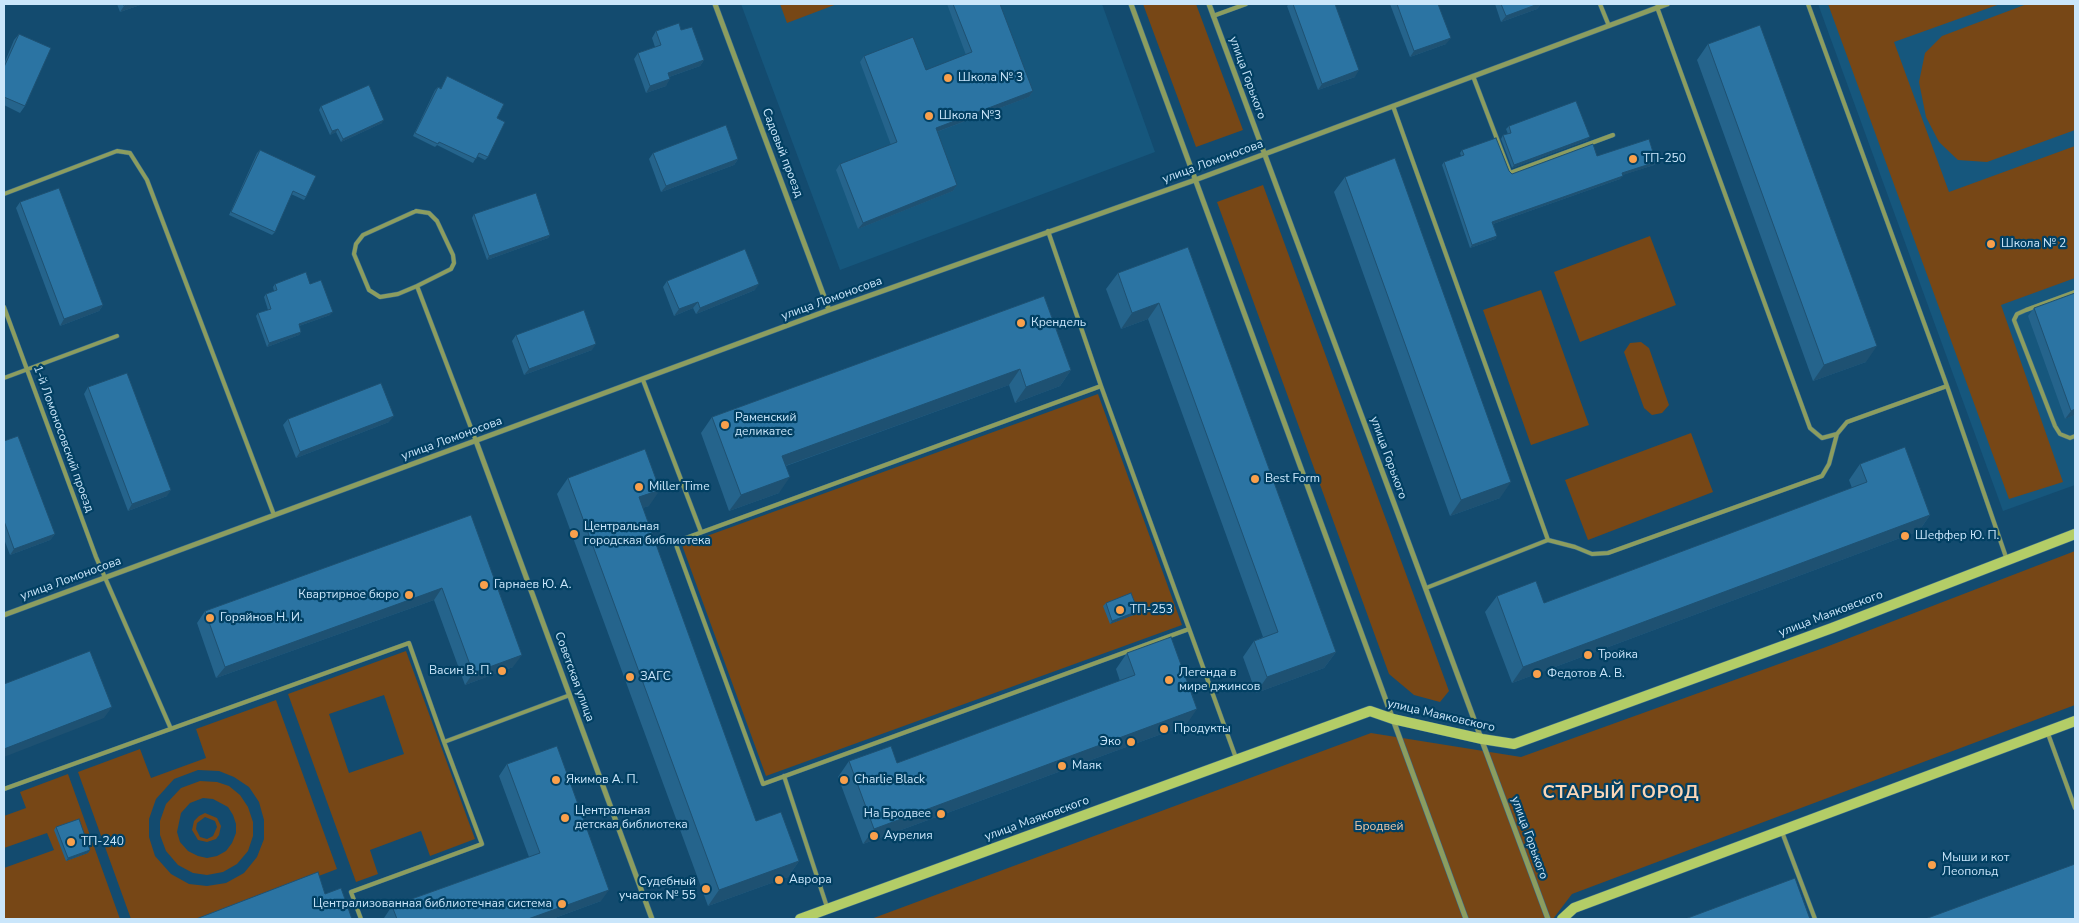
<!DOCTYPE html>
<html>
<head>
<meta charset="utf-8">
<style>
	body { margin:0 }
	#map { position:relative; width:2079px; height:923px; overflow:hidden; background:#134b6f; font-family:"Nunito Sans",sans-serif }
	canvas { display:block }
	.frame { position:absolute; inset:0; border:5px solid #cae6fb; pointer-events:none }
</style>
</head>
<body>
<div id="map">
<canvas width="2079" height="923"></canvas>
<div class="frame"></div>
</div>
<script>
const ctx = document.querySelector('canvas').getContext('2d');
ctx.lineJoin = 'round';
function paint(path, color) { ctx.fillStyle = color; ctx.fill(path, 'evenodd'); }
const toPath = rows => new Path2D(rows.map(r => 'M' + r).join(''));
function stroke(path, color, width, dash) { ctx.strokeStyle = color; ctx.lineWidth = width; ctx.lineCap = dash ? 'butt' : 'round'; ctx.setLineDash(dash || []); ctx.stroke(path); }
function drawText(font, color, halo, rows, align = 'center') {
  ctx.font = font + ' "Nunito Sans",sans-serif'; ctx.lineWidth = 4.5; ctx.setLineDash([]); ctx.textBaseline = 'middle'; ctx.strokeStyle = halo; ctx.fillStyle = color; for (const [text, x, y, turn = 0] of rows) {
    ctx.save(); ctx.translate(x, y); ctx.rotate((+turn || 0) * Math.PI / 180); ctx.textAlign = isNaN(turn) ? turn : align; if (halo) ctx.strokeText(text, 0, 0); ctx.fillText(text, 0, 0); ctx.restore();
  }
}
paint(toPath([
	[741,4,1102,4,1155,152,840,270],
	[1818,4,2075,4,2075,485,2003,511]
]), '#16577d');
paint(toPath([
	[780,4,837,4,787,23],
	[1143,4,1196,4,1243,130,1196,147],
	[1828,4,2000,4,1894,42,1949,192,2075,146,2075,278,2001,305,2063,482,2009,499],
	[2027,4,2075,4,2075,130,1987,162,1958,160,1939,142,1926,117,1919,82,1925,53,1942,36],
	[1263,185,1449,691,1440,702,1414,695,1389,674,1217,202],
	[1650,236,1676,305,1580,342,1554,272],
	[1541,290,1589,425,1531,445,1483,310],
	[1641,342,1649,348,1669,405,1662,413,1652,415,1644,408,1624,352,1630,343],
	[1098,394,1182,625,766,776,682,545],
	[1691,433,1713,492,1588,540,1565,480],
	[2075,551,2075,705,1572,894,1553,919,871,919,1371,733,1521,757,1826,647],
	[406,651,475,839,430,856,421,831,370,850,378,874,356,882,288,694],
	[384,695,404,754,349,773,329,714],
	[276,700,337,869,206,919,131,919,78,772,140,749,151,778,206,758,196,729],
	[198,770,219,771,234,777,249,787,259,802,264,820,264,839,257,857,244,873,226,883,207,886,189,884,171,874,155,856,149,837,149,819,156,799,174,779],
	[68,774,120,919,4,919,4,868,54,850,47,833,4,848,4,816,26,808,20,792],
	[200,781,217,782,229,786,240,795,248,807,253,822,253,836,248,851,237,864,223,872,207,875,193,873,178,865,166,851,160,835,160,821,166,804,181,788],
	[203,798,213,799,228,807,233,815,236,824,236,833,232,843,226,851,217,856,207,858,198,856,188,851,180,842,177,832,181,813,190,803],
	[205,813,217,818,221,826,219,835,216,839,207,842,198,840,192,830,194,821,199,816],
	[205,817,215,821,217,827,213,836,207,839,200,837,196,829,197,823]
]), '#774716');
const lane = toPath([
	[1600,4,1609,26],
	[1808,4,1947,386,2007,560],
	[1657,7,1810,428,1822,438,1837,434],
	[1213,16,1246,4],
	[1473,76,1510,173,1613,135],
	[1393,106,1548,540],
	[4,194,117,151,130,153,147,180,274,515],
	[416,211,429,213,437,221,453,255,454,263,451,269,417,286,398,294,380,297,369,290,354,254,356,244,363,235,416,211],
	[1048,231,1101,386,1236,758],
	[417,286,476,441],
	[2075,292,2026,310,2017,314,2014,320,2055,426,2060,434,2070,438,2075,436],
	[4,307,96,557,171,729],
	[4,378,117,336],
	[643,380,701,532],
	[1101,386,675,542,718,660,763,784,1189,629],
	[1426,588,1548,540,1575,547,1592,554,1608,553,1822,476,1829,464,1837,434,1847,422,1947,386],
	[2047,731,2075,808],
	[784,776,827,907],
	[4,789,409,643,444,742],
	[1782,832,1815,919],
	[361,919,351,892,482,844,444,742,570,695]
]);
const street = toPath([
	[715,4,829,310],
	[1131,4,1466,919],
	[1209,4,1548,919],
	[476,441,652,919],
	[4,615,829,310,1195,180,1667,4]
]);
const secondary = toPath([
	[800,919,1370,711,1393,719,1482,739,1514,744,1832,628,2075,534],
	[1562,919,1574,908,2075,721]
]);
stroke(lane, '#386a8b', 5);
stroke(street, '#386a8b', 6);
stroke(secondary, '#386a8b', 11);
stroke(lane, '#8c9d5f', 4);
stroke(street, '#8c9d5f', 5);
stroke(secondary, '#b3cd67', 10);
paint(toPath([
	[117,4,143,4,120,12],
	[947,4,1000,4,1033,91,1029,97,937,132,957,185,953,191,858,229,836,170,840,164,891,145,860,62,864,56,926,70,966,55],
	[1289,4,1335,4,1355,77,1318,90,1287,6],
	[1390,4,1438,4,1446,44,1410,57],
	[1495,4,1541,4,1537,9,1501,22],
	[681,30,704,60,700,66,669,77,666,86,646,93,634,59,638,53,655,47,652,38,656,31],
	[19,34,25,106,20,113,4,105,4,64,14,40],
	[1708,44,1866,362,1813,381,1697,60],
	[447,76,497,118,488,157,485,160,477,156,473,163,437,145,435,147,413,136,435,90,438,87,441,88],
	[321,106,382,123,341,142,336,132,330,135,319,110],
	[1509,126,1588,140,1512,168,1501,139,1503,135,1508,134,1506,129],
	[260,150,306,197,304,200,291,194,275,232,272,235,229,215,257,153],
	[1462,150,1509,171,1512,174,1597,156,1656,162,1654,165,1622,175,1620,179,1493,224,1497,236,1495,239,1470,248,1442,165,1444,162,1461,156,1460,153],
	[653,153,738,159,734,165,661,192,649,159],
	[1345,177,1500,498,1450,516,1334,192],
	[20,202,103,305,99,311,60,326,16,208],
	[474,214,550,235,548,238,487,260,472,218],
	[1188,247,1336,652,1324,668,1256,693,1243,657,1254,641,1263,637,1148,319,1121,329,1106,289,1118,273],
	[667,281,755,290,696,314,693,308,674,316,663,287],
	[275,284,310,284,330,315,299,326,301,332,299,335,267,347,256,316,258,313,268,310,264,297,266,294,274,291,273,287],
	[1044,296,1071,370,1060,386,1015,403,1009,385,786,466,779,493,729,511,701,433,712,417],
	[2034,308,2075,415,2065,419,2028,316],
	[516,335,592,350,524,375,512,341],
	[88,387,167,496,128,511,84,394],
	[288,419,389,422,296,458,283,425],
	[4,441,55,534,50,540,10,555,4,539],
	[1860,464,1930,515,1919,531,1512,683,1485,612,1497,596,1544,603,1852,488,1849,480],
	[568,478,649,506,642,508,756,821,799,861,788,877,708,906,557,494],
	[471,515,513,667,465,685,434,600,216,678,197,623,205,611],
	[1106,603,1138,611,1136,614,1110,624,1103,606],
	[1127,653,1186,725,863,844,838,777,849,761,897,763,1120,681,1116,669],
	[507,764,601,901,552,919,385,919,384,918,392,906,529,857,499,776],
	[56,827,90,850,88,853,66,861,54,830]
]), '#25648c');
paint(toPath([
	[131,4,143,4,120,12,124,6],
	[1538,4,1541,4,1537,9,1501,22,1506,16],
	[1451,38,1446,44,1410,57,1414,51],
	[704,60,700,66,663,79,668,73],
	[1359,70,1355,77,1318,90,1322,84],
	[670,79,666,86,646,93,650,86],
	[1033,91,1029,97,931,134,936,128],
	[384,120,382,123,341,142,343,139],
	[338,129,336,132,330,135,332,131],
	[1590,137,1588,140,1512,168,1514,165],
	[738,159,734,165,661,192,666,186],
	[1656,162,1654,165,1620,176,1622,173],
	[1623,176,1620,179,1490,225,1492,222],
	[957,185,953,191,858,229,863,223],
	[550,235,548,238,487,260,489,256],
	[1497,236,1495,239,1470,248,1472,245],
	[759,284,755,290,696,314,700,308],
	[698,302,693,308,674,316,679,309],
	[1159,303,1148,319,1121,329,1132,313],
	[103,305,99,311,60,326,64,319],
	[333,312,330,315,296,327,299,324],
	[301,332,299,335,267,347,269,343],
	[596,344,592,350,524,375,529,369],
	[1877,346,1866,362,1813,381,1824,365],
	[1020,369,1009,385,771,471,782,456],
	[1071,370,1060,386,1015,403,1026,387],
	[2075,409,2075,415,2065,419,2071,411],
	[394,416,389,422,296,458,300,452],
	[790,477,779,493,729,511,741,495],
	[1511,482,1500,498,1450,516,1461,500],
	[171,490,167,496,128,511,132,504],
	[660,490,649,506,627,513,639,497],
	[1930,515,1919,531,1512,683,1523,667],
	[55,534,50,540,10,555,14,549],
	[442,588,434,600,216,678,225,667],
	[1138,611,1136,614,1110,624,1112,621],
	[1336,652,1324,668,1256,693,1267,677],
	[522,655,513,667,465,685,473,673],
	[112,707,104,718,4,757,4,749],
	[1197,709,1186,725,863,844,874,829],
	[90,850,88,853,66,861,68,858],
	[799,861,788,877,708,906,719,890],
	[609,890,601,901,552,919,528,919]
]), '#1e5172');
const building = toPath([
	[123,4,131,4,124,6,123,4],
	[953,4,1000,4,1033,91,936,128,957,185,863,223,840,164,897,142,864,56,913,37,926,70,972,52,953,4],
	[1293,4,1335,4,1359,70,1322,84,1293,4],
	[1397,4,1438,4,1451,38,1414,51,1397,4],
	[1501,4,1538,4,1506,16,1501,4],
	[679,23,681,30,692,27,704,60,668,73,670,79,650,86,638,53,661,45,656,31,679,23],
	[1760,25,1877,346,1824,365,1708,44,1760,25],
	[19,34,51,48,25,106,4,97,4,67,19,34],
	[447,76,504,104,497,118,505,122,488,157,479,153,476,159,439,142,438,144,415,133,438,87,441,89,447,76],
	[369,85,384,120,343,139,338,129,332,131,321,106,369,85],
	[1576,101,1590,137,1514,165,1503,135,1511,133,1509,126,1576,101],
	[726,125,738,159,666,186,653,153,726,125],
	[1496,138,1509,171,1512,174,1593,144,1597,156,1649,139,1656,162,1622,173,1623,176,1492,222,1497,236,1472,245,1444,162,1464,155,1462,150,1496,138],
	[260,150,316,176,306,197,293,191,275,232,231,212,260,150],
	[1395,158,1511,482,1461,500,1345,177,1395,158],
	[59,188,103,305,64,319,20,202,59,188],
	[536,193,550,235,489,256,474,214,536,193],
	[1188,247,1336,652,1267,677,1254,641,1278,632,1159,303,1132,313,1118,273,1188,247],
	[745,249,759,284,700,308,698,302,679,309,667,281,745,249],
	[306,272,310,284,321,280,333,312,299,324,301,332,269,343,258,313,271,309,266,294,277,290,275,284,306,272],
	[2075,293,2075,409,2071,411,2034,308,2075,293],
	[1044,296,1071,370,1026,387,1020,369,782,456,790,477,741,495,712,417,1044,296],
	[584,310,596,344,529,369,516,335,584,310],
	[127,373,171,490,132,504,88,387,127,373],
	[381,383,394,416,300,452,288,419,381,383],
	[18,436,55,534,14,549,4,521,4,441,18,436],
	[1905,447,1930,515,1523,667,1497,596,1536,581,1544,603,1867,482,1860,464,1905,447],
	[645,449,660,490,639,497,756,821,781,812,799,861,719,890,568,478,645,449],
	[471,515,522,655,473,673,442,588,225,667,205,611,471,515],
	[1131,593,1138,611,1112,621,1106,603,1131,593],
	[1171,637,1197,709,874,829,849,761,891,746,897,763,1135,675,1127,653,1171,637],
	[90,651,112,707,4,749,4,684,90,651],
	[557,746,609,890,528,919,397,919,392,906,540,853,507,764,557,746],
	[79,819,90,850,68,858,56,827,79,819],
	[2075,864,2075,919,1925,919,2075,864],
	[318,872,325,894,341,888,352,919,196,919,318,872],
	[1795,878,1810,919,1685,919,1795,878]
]);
paint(building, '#2b74a3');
stroke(building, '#1e5172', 1);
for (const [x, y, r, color] of [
	[948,78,5,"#f9a04c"],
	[929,116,5,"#f9a04c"],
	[1633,159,5,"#f9a04c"],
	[1991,244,5,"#f9a04c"],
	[1021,323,5,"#f9a04c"],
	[725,425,5,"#f9a04c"],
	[1255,479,5,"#f9a04c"],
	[639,487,5,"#f9a04c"],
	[574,534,5,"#f9a04c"],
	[1905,536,5,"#f9a04c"],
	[484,585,5,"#f9a04c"],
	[409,595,5,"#f9a04c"],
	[1120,610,5,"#f9a04c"],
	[210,618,5,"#f9a04c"],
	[1588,655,5,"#f9a04c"],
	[502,671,5,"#f9a04c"],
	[1537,674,5,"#f9a04c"],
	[630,677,5,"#f9a04c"],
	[1169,680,5,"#f9a04c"],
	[1164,729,5,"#f9a04c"],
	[1131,742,5,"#f9a04c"],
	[1062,766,5,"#f9a04c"],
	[556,780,5,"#f9a04c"],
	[844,780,5,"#f9a04c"],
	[941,814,5,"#f9a04c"],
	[565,818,5,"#f9a04c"],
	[874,836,5,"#f9a04c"],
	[71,842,5,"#f9a04c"],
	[1932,865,5,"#f9a04c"],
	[779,880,5,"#f9a04c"],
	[706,889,5,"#f9a04c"],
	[562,904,5,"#f9a04c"]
]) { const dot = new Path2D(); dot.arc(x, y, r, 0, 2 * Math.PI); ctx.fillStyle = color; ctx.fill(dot); stroke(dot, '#024063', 2); }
drawText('12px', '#cae6fb', '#024063', [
	["Школа № 3",958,78],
	["Школа №3",939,116],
	["ТП-250",1643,159],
	["Школа № 2",2001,244],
	["Крендель",1031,323],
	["Раменский",735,418],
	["деликатес",735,432],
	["Best Form",1265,479],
	["Miller Time",649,487],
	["Центральная",584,527],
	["городская библиотека",584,541],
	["Шеффер Ю. П.",1915,536],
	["Гарнаев Ю. А.",494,585],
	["Квартирное бюро",399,595,"right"],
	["ТП-253",1130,610],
	["Горяйнов Н. И.",220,618],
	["Тройка",1598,655],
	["Васин В. П.",492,671,"right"],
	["Легенда в",1179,673],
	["мире джинсов",1179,687],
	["Федотов А. В.",1547,674],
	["ЗАГС",640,677],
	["Продукты",1174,729],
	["Эко",1121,742,"right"],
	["Маяк",1072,766],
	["Якимов А. П.",566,780],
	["Charlie Black",854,780],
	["Центральная",575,811],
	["детская библиотека",575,825],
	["На Бродвее",931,814,"right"],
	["Аурелия",884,836],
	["ТП-240",81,842],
	["Мыши и кот",1942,858],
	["Леопольд",1942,872],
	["Аврора",789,880],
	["Судебный",696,882,"right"],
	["участок № 55",696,896,"right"],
	["Централизованная библиотечная система",552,904,"right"]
], 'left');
drawText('12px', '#cae6fb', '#024063', [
	["улица Горького",1247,78,70],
	["Садовый проезд",782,153,69],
	["улица Ломоносова",1213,162,-20],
	["улица Ломоносова",832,299,-20],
	["1-й Ломоносовский проезд",63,439,70],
	["улица Ломоносова",452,439,-20],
	["улица Горького",1388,458,70],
	["улица Ломоносова",71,579,-20],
	["улица Маяковского",1831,614,-21],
	["Советская улица",574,677,70],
	["улица Маяковского",1441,716,13],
	["улица Маяковского",1037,819,-20],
	["улица Горького",1529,838,70]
]);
drawText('12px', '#f2c8a5', '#024063', [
	["Бродвей",1379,827]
]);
ctx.letterSpacing = '1px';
drawText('bold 18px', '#fcd6b6', '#024063', [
	["СТАРЫЙ ГОРОД",1621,794]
]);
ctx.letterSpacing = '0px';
</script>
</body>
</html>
